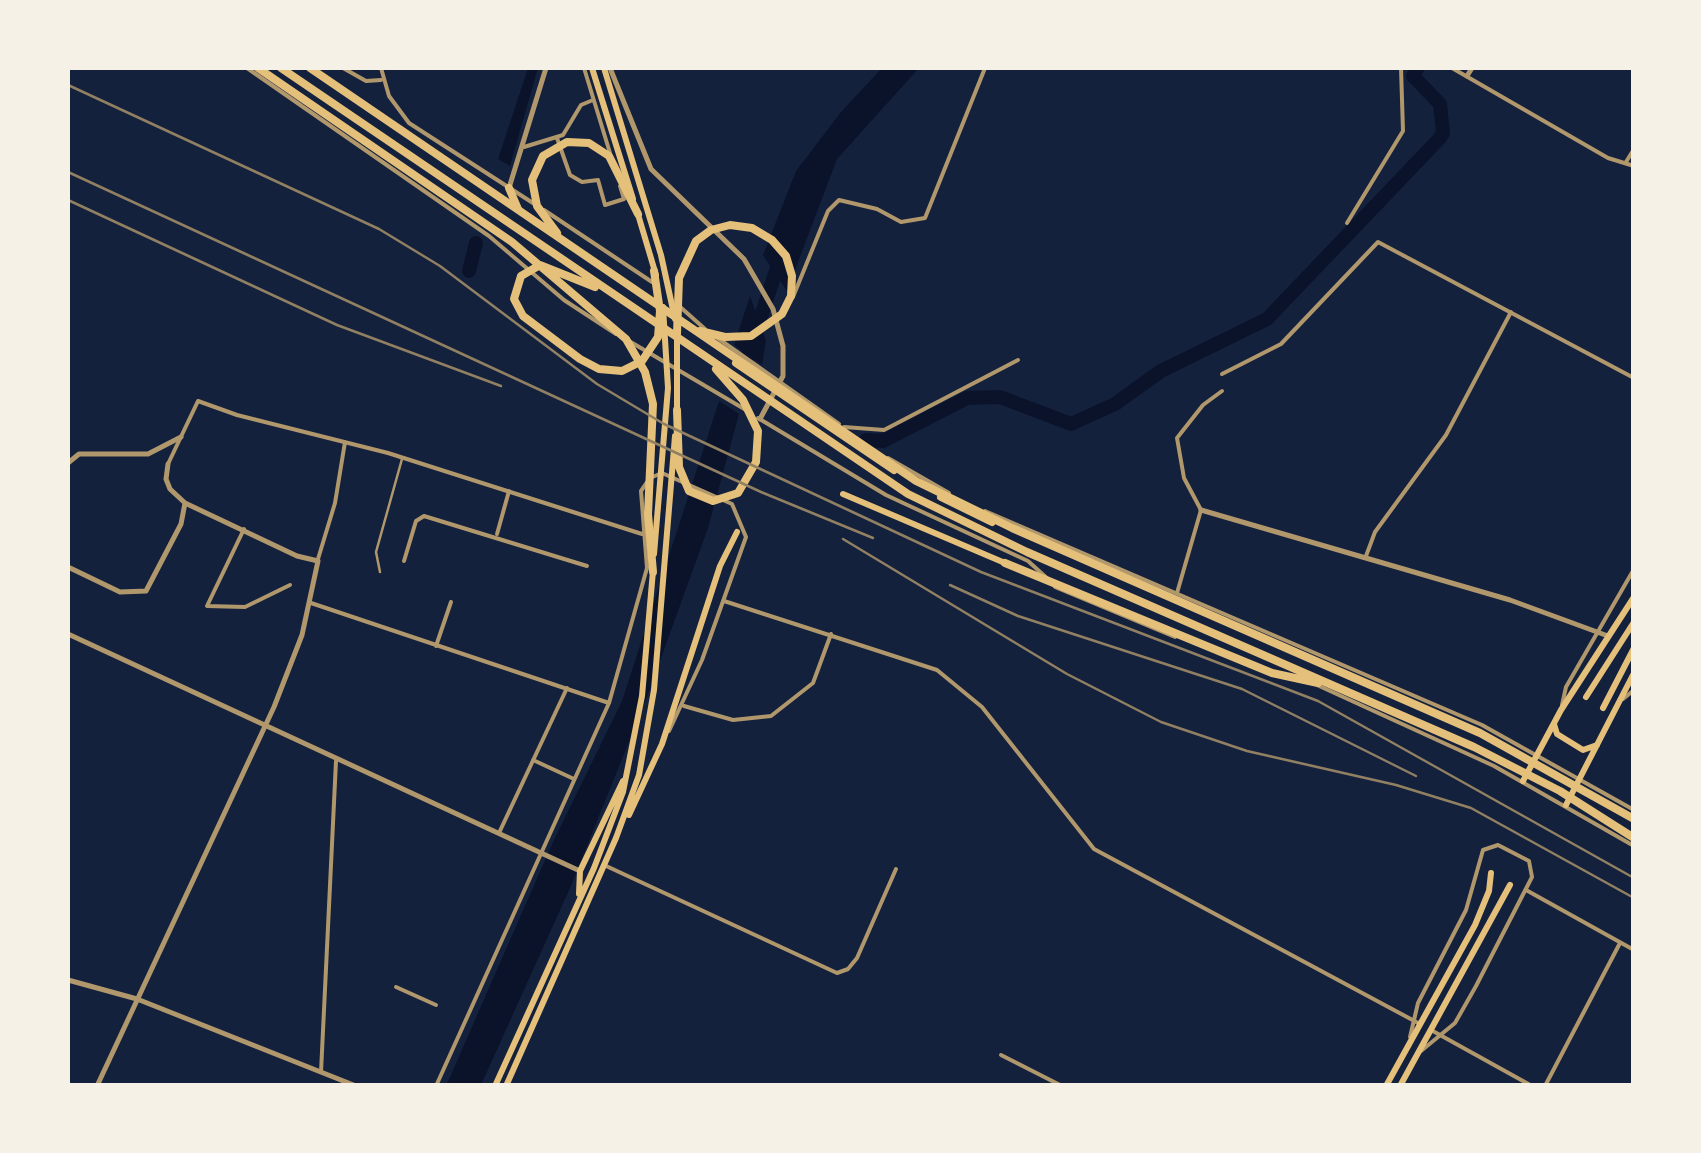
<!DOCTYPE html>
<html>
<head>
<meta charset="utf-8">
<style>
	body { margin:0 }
	#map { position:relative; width:1701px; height:1153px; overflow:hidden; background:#14213d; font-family:Rubik,sans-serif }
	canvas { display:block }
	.frame { position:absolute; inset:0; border:70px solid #f6f1e7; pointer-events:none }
</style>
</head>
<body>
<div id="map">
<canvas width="1701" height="1153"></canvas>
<div class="frame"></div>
</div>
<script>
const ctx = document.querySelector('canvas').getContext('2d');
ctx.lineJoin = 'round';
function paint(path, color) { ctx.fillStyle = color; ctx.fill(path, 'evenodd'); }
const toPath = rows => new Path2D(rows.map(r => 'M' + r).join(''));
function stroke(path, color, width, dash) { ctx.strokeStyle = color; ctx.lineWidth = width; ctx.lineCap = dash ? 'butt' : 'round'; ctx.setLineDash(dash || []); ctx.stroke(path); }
paint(toPath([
	[528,68,538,68,510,166,498,159],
	[882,68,919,68,837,159,787,291,763,255,796,171,841,112],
	[750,296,766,341,762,365,734,345],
	[719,401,739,414,708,528,647,697,570,888,481,1085,446,1086,553,842,622,701]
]), '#0b132b');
stroke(toPath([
	[469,271,476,243],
	[748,355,781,256],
	[866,440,883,441,967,398,1000,397,1071,424,1115,404,1161,371,1267,319,1439,139,1443,133,1440,104,1413,76,1417,69]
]), '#0b132b', 14);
stroke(toPath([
	[380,572,376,552,402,459]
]), '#b1986c', 2.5);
stroke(toPath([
	[584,68,610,153],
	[557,138,570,175,582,182,598,180,605,205,624,199,620,186],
	[524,147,563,135,581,105,593,100],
	[1626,162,1634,149],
	[533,760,574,779],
	[499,833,567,688]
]), '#b1986c', 4);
stroke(toPath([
	[247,68,489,236,564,300,616,334],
	[343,68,366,81,381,80],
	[381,68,389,96,409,123,536,205],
	[1452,68,1608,158,1634,166],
	[544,210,652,282],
	[1347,223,1403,131,1401,68],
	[793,297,828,211,839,200,877,209,901,222,925,218,985,68],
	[678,305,705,329],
	[716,337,839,424],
	[629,341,746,410],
	[1222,374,1281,344,1378,242,1634,378],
	[758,418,886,495,1028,561,1049,580],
	[844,427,884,430,1018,360],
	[888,458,949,493],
	[168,464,198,401,237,415,388,453,642,534],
	[985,511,1482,725,1634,810],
	[244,529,207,606,245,607,290,585],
	[497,534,509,491],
	[1366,556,1375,532,1446,435,1511,312],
	[318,559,335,503,345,442],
	[404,561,416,521,424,516,587,566],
	[1055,587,1175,637],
	[1177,593,1201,510,1184,478,1177,438,1203,405,1222,391],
	[724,601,937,670,982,707,1094,849,1420,1024],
	[311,603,609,703],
	[436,646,451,602],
	[1317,685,1494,766,1634,846],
	[1623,699,1634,690],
	[1562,705,1566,687,1634,569],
	[684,706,733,720,771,716,813,683,831,634],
	[604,865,837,973,848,969,857,958,896,869],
	[1526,890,1634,950],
	[396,987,436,1005],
	[1431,1030,1532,1086],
	[1410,1037,1418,1003,1466,910,1483,850,1498,845,1529,861,1532,877,1476,986,1455,1023,1421,1051],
	[1001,1055,1062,1086],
	[321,1072,336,761],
	[436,1086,609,703,647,568,641,491,650,478,662,473,732,504,746,537,702,660,669,731],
	[1545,1086,1620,943]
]), '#b1986c', 4);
stroke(toPath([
	[610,68,651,169,744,259,773,309,783,346,783,376,760,419],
	[1467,76,1472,68],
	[509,188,546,68],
	[68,463,79,454,148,454,181,437],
	[1201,510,1510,600,1608,636],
	[68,567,120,592,146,591,181,524,185,503],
	[68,634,580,871],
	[68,980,137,999,356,1086],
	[97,1086,274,707,302,635,318,561,297,556,185,503,170,489,166,479,168,464]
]), '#b1986c', 5);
stroke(toPath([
	[592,68,633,199],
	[604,68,661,255,675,319],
	[637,211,656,275],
	[677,336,677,414],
	[843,494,1005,563],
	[654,554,668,388,663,307],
	[1586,697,1634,622],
	[1603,708,1634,648],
	[1554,724,1557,734,1583,750,1597,745],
	[1523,781,1561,710,1634,597],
	[1566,805,1634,673],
	[629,815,662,744,720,566,737,532],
	[579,894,580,871,623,781],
	[495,1086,594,868,623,792,642,696,653,571],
	[506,1086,616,838,639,775,654,690,675,436],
	[1386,1086,1475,925,1489,891,1491,873],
	[1400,1086,1510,885]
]), '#e5c07b', 6);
stroke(toPath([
	[509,188,518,209],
	[736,363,894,470],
	[941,497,992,522]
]), '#e5c07b', 8);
stroke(toPath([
	[258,68,512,242,626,339,645,372,653,404,648,514,653,572],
	[281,68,908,494,1027,552,1474,747,1560,791,1634,838],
	[310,68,916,481,1012,528,1480,733,1634,819],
	[557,233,537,206,532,180,543,156,567,142,589,143,609,156,638,214],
	[595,287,540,265,521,276,514,299,523,316,580,359,599,369,622,371,642,361,658,337,660,311,654,271],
	[677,334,679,278,696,241,711,230,730,225,752,228,772,240,786,256,792,276,791,296,782,314,751,336,725,337,700,331],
	[677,410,679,467,689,491,713,501,738,493,756,462,758,431,743,400,716,369],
	[1005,563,1272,673,1318,683]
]), '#e5c07b', 8);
stroke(toPath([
	[68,85,379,229,440,266,597,384,664,424,981,572,1318,701,1634,878],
	[68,172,761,492,873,538],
	[68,200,337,325,501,386],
	[843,539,1067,674,1161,722,1247,751,1396,785,1471,808,1634,898],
	[950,585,1018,616,1242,689,1416,776]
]), '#918062', 2.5);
</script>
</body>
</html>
